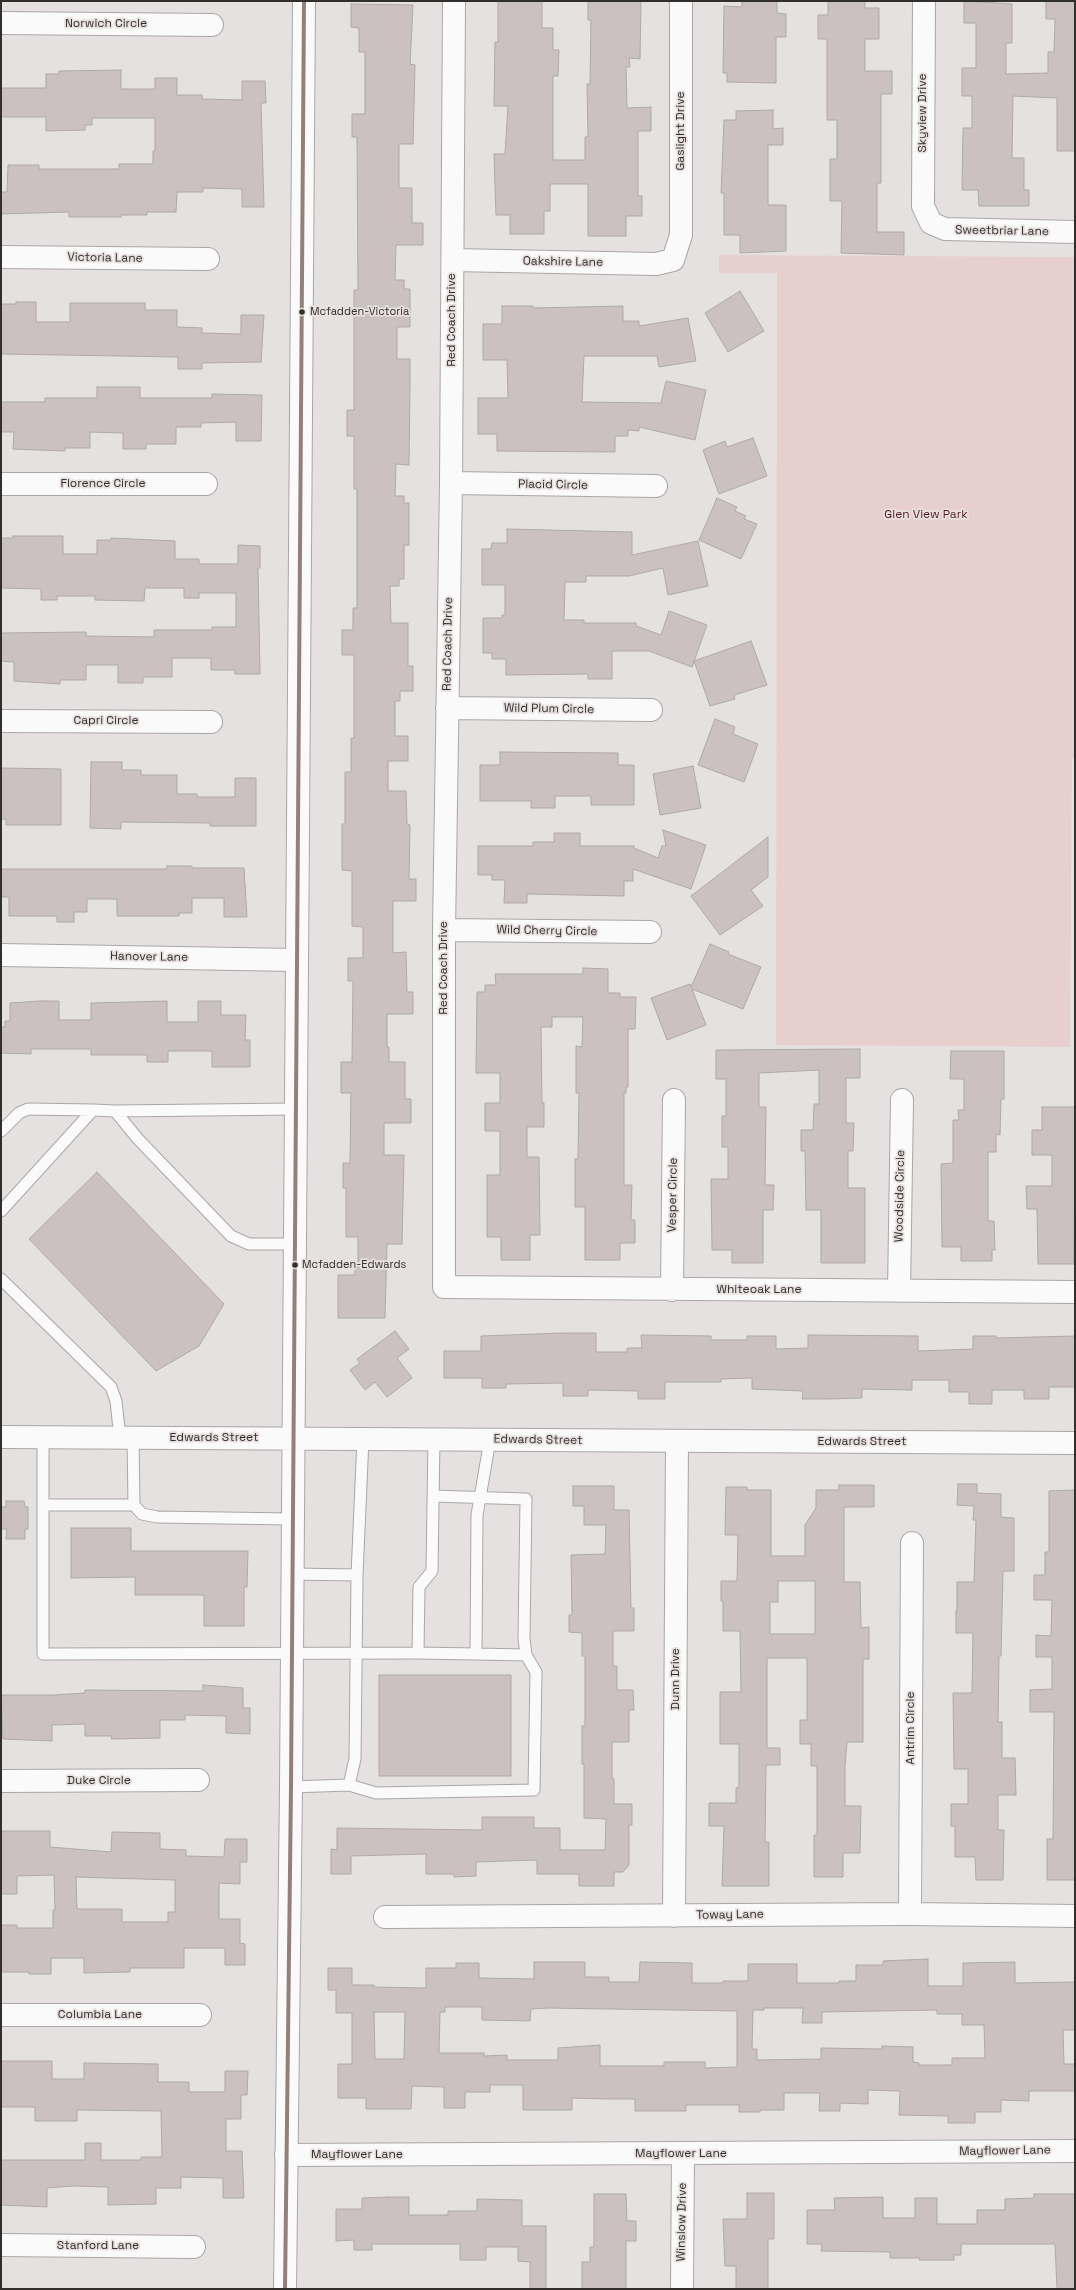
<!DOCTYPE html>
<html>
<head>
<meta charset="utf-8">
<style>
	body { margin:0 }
	#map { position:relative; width:1076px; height:2290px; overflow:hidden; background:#e6e1e1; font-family:"Space Grotesk",sans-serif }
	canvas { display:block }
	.frame { position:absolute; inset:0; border:2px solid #312e2e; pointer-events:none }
</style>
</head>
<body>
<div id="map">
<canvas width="1076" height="2290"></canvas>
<div class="frame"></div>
</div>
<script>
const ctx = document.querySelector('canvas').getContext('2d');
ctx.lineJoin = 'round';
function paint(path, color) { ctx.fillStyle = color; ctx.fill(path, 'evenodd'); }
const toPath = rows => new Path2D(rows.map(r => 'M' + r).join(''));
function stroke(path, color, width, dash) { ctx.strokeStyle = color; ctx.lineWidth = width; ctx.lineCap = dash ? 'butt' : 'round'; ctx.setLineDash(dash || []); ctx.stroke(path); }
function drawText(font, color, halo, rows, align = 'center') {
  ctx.font = font + ' "Space Grotesk",sans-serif'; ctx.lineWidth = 3.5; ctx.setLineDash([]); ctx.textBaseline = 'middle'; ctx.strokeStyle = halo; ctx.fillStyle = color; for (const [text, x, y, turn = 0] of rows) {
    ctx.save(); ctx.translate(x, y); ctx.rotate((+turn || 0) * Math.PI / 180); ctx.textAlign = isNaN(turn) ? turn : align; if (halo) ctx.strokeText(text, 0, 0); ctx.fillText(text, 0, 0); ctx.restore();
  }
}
paint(toPath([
	[719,255,1075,257,1075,758,1072,758,1070,1047,776,1045,777,273,719,273]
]), '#e7cfce');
const building = toPath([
	[498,1,542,1,542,28,553,28,553,50,559,50,558,76,553,76,553,160,585,160,585,137,588,137,587,84,590,84,591,20,588,20,588,1,641,1,640,59,629,58,630,67,626,67,627,108,651,107,651,131,638,131,638,196,642,196,642,216,626,216,626,236,588,236,588,184,550,184,550,211,544,211,544,234,510,234,510,215,496,215,494,154,505,154,508,106,494,106,495,42,498,42,498,1],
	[742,1,777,1,777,13,786,14,786,37,776,37,776,83,727,82,727,73,723,73,724,6,742,7,742,1],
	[828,1,865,1,865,8,879,8,879,39,865,39,865,71,892,71,892,94,881,94,881,183,877,183,877,232,904,232,904,255,841,253,842,201,830,201,830,159,837,159,837,120,827,120,827,39,818,39,818,15,828,15,828,1],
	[964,1,1012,4,1012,43,1006,43,1006,74,1048,73,1048,52,1054,52,1055,19,1046,19,1046,1,1075,1,1075,151,1057,151,1057,98,1013,96,1012,158,1024,158,1024,190,1029,190,1029,206,979,206,978,190,962,190,963,128,972,128,972,96,962,96,962,68,976,68,976,23,964,23,964,1],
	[351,4,413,5,410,64,415,65,413,144,399,144,399,188,412,188,412,223,423,223,423,245,396,245,395,280,404,280,404,289,410,289,410,327,397,327,397,359,410,359,410,381,409,465,396,464,395,496,404,496,404,503,409,503,409,545,404,545,404,579,399,579,399,586,390,586,391,623,408,623,408,666,413,666,413,691,400,691,400,701,395,701,395,736,408,736,408,761,388,761,388,791,406,791,407,824,410,825,409,879,416,879,416,901,393,901,393,953,406,952,407,992,413,992,413,1014,387,1014,387,1047,389,1047,389,1062,405,1062,405,1099,411,1099,411,1123,384,1123,384,1155,404,1155,402,1244,387,1244,385,1318,338,1318,338,1275,355,1275,355,1268,358,1268,358,1237,346,1237,346,1188,343,1188,343,1163,350,1163,351,1093,341,1093,341,1062,352,1062,353,981,348,981,348,958,363,958,363,927,352,926,352,871,342,870,342,824,345,824,345,772,351,772,351,738,354,738,354,655,342,655,342,630,353,630,353,608,357,608,357,489,354,489,354,436,347,436,347,410,354,410,354,290,358,290,357,137,352,137,352,114,365,114,365,52,359,52,359,28,351,27,351,4],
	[121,70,121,89,155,89,155,78,177,78,177,95,202,95,202,99,242,100,242,81,265,81,266,103,261,103,264,207,242,207,242,189,203,188,203,192,177,192,176,212,147,212,147,215,121,215,121,217,69,217,69,212,1,214,1,192,7,192,8,165,39,165,39,169,119,169,119,164,153,164,153,151,155,151,155,118,92,118,92,125,85,125,85,130,46,131,46,117,1,117,1,88,46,88,46,74,59,74,59,71,121,70],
	[773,110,773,129,783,128,783,145,768,145,768,205,786,205,786,251,740,253,740,235,724,235,724,193,721,193,724,120,736,120,736,111,773,110],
	[740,291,764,331,728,352,705,313,740,291],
	[16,302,36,302,36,322,70,322,70,303,145,303,145,310,177,310,177,327,202,328,202,333,241,334,241,315,264,315,261,362,202,363,202,369,178,369,178,357,1,354,1,304,16,304,16,302],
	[502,306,533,306,533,308,623,306,623,321,639,321,639,326,688,318,696,361,659,367,657,356,584,356,582,402,661,403,666,381,706,390,695,440,639,427,639,431,628,430,628,436,615,436,615,452,497,451,497,434,478,434,478,398,508,398,507,360,483,360,483,324,502,324,502,306],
	[97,387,140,387,140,398,212,398,212,394,262,395,261,441,236,441,236,422,201,423,201,427,176,427,176,444,146,444,146,449,123,449,123,433,90,432,90,448,65,448,65,451,13,449,14,432,1,432,1,402,45,402,45,398,97,398,97,387],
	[753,438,767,476,719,494,703,450,725,441,727,447,753,438],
	[717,498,737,507,735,511,746,516,744,519,757,524,741,559,699,540,717,498],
	[507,529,632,532,632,555,698,541,708,586,668,595,663,568,629,576,586,576,586,582,565,582,564,620,584,620,584,623,636,623,636,626,661,635,669,611,707,625,692,667,649,651,612,651,612,679,588,679,588,674,506,675,506,659,492,659,492,653,483,653,483,618,502,618,502,615,505,615,505,585,482,585,482,549,491,549,492,543,507,543,507,529],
	[13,536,63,536,63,554,97,554,97,540,111,540,111,538,175,541,175,559,199,559,199,564,238,564,238,545,260,546,260,568,258,568,260,674,235,674,235,670,211,670,211,658,172,658,172,677,143,677,143,683,118,683,118,665,86,665,86,680,60,680,60,684,14,681,14,662,1,661,1,633,86,632,86,636,154,637,154,630,212,630,212,627,236,627,236,593,199,593,199,598,184,598,184,588,145,588,144,601,95,600,95,596,57,596,57,600,41,600,41,589,1,588,1,538,13,538,13,536],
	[751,641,767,685,734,695,735,699,710,706,694,661,751,641],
	[715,719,735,727,733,734,758,744,744,782,698,765,715,719],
	[500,752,618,753,618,765,634,765,634,805,591,805,591,796,555,796,555,808,531,808,531,801,480,801,480,765,500,765,500,752],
	[91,762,122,762,122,770,141,770,141,775,177,775,177,794,197,794,197,797,235,797,235,778,256,778,256,826,210,826,210,823,121,822,121,829,90,828,91,762],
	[693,766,701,808,660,815,653,774,693,766],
	[1,768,61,769,61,825,6,825,6,819,1,819,1,768],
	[663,830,706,845,691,889,633,869,633,881,624,881,624,896,527,894,527,903,504,903,505,880,492,880,492,875,478,875,478,846,533,846,533,842,554,842,554,833,580,833,580,846,634,846,634,848,658,858,662,846,666,846,663,830],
	[768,837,768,877,751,890,763,906,720,935,691,896,768,837],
	[167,866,192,866,192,868,244,868,247,917,224,917,224,898,192,898,192,913,179,913,179,916,117,916,117,899,87,899,87,912,74,912,74,922,57,922,57,916,9,916,9,897,1,897,1,869,167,869,167,866],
	[710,944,729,952,728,954,761,967,743,1009,692,989,706,1025,667,1040,651,998,690,984,691,987,710,944],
	[583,968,608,969,608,993,620,993,620,997,636,997,635,1029,628,1029,628,1087,626,1087,626,1093,624,1093,624,1185,632,1185,631,1220,635,1220,635,1243,620,1243,620,1260,585,1260,585,1207,575,1207,575,1159,578,1159,579,1093,576,1093,576,1046,582,1047,583,1017,552,1017,552,1027,541,1027,542,1103,544,1103,544,1127,527,1127,527,1157,539,1157,540,1235,530,1235,530,1260,501,1260,501,1237,487,1237,487,1175,500,1175,500,1131,485,1131,485,1103,500,1103,500,1073,476,1073,477,992,485,992,485,985,496,985,495,974,583,974,583,968],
	[40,1001,59,1001,59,1020,91,1020,91,1003,167,1001,167,1022,198,1022,198,1001,221,1001,221,1015,246,1015,245,1040,250,1040,250,1067,212,1067,212,1051,168,1051,168,1062,147,1062,147,1055,91,1055,91,1049,31,1049,31,1054,1,1053,1,1027,5,1027,5,1021,10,1021,10,1003,40,1001],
	[860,1049,860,1078,846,1078,846,1123,854,1123,853,1151,848,1151,848,1188,865,1188,865,1263,821,1263,821,1210,806,1210,805,1151,801,1151,801,1130,813,1130,814,1104,819,1104,819,1070,759,1073,759,1107,766,1107,765,1185,774,1185,773,1210,763,1210,763,1263,732,1263,732,1250,712,1250,711,1179,728,1179,728,1147,722,1147,722,1116,726,1116,726,1079,716,1079,716,1050,860,1049],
	[951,1051,1004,1051,1004,1099,1001,1099,1000,1135,996,1134,996,1152,988,1152,988,1221,994,1221,995,1250,992,1250,992,1261,961,1261,961,1247,942,1247,941,1164,953,1163,953,1120,959,1120,958,1110,964,1110,964,1079,950,1079,951,1051],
	[1042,1107,1075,1107,1074,1264,1038,1264,1037,1209,1027,1209,1026,1186,1052,1186,1052,1155,1032,1155,1032,1130,1042,1130,1042,1107],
	[97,1172,224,1304,199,1346,156,1371,29,1239,97,1172],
	[395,1331,409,1349,397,1358,412,1378,387,1397,375,1382,365,1390,350,1370,360,1363,357,1359,395,1331],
	[563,1333,596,1333,596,1352,627,1352,627,1348,642,1348,641,1335,711,1336,711,1340,747,1340,747,1336,776,1336,776,1349,808,1348,808,1335,918,1336,918,1351,973,1349,973,1336,996,1336,996,1338,1075,1336,1075,1387,1049,1387,1049,1399,1024,1399,1024,1390,992,1390,992,1404,969,1404,969,1392,949,1392,949,1380,912,1380,912,1390,862,1389,862,1398,828,1399,802,1399,803,1391,752,1389,752,1378,721,1379,721,1382,665,1382,665,1399,638,1399,638,1391,588,1390,588,1396,563,1396,563,1383,506,1384,506,1388,482,1388,482,1378,444,1378,444,1351,481,1351,481,1336,563,1333],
	[958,1484,977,1484,977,1493,1001,1494,1001,1517,1014,1518,1014,1571,1003,1571,1001,1656,999,1656,998,1722,1002,1722,1002,1758,1015,1758,1016,1795,998,1795,998,1830,1004,1830,1003,1880,976,1880,975,1857,955,1857,955,1826,951,1826,951,1804,968,1804,968,1769,954,1769,953,1693,972,1693,973,1633,956,1633,956,1610,957,1610,957,1582,974,1582,976,1520,973,1520,974,1506,957,1505,958,1484],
	[839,1485,874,1485,874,1507,844,1507,844,1582,860,1582,861,1628,869,1627,869,1659,863,1659,863,1742,847,1742,845,1766,845,1806,861,1806,860,1853,843,1853,843,1877,814,1877,814,1835,817,1835,817,1766,811,1766,811,1744,800,1744,800,1720,807,1720,807,1658,767,1658,767,1748,780,1748,780,1765,766,1765,765,1842,769,1842,769,1886,722,1886,724,1826,709,1826,709,1803,736,1803,736,1788,739,1787,739,1744,720,1744,720,1692,741,1692,740,1631,723,1631,723,1601,721,1601,721,1581,737,1581,738,1535,725,1535,726,1487,747,1487,747,1490,771,1490,771,1556,805,1556,805,1525,816,1508,816,1490,839,1490,839,1485],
	[778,1581,815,1581,815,1634,770,1634,770,1602,778,1602,778,1581],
	[573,1486,614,1486,614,1510,629,1510,631,1608,634,1608,634,1631,613,1631,613,1666,617,1666,617,1690,633,1690,634,1710,629,1710,629,1742,612,1742,612,1779,614,1779,614,1804,632,1804,632,1825,629,1825,629,1865,623,1872,614,1872,614,1886,579,1886,579,1874,537,1874,537,1860,476,1862,476,1876,454,1877,454,1874,426,1874,426,1854,351,1856,351,1874,331,1874,331,1849,337,1850,337,1828,482,1830,482,1817,534,1817,534,1828,560,1828,560,1850,605,1850,606,1819,584,1818,584,1764,582,1764,582,1726,585,1726,585,1656,582,1656,582,1633,569,1632,569,1615,572,1615,571,1555,605,1554,606,1525,584,1525,584,1506,573,1506,573,1486],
	[1075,1490,1075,1880,1047,1880,1047,1839,1053,1839,1054,1712,1030,1712,1030,1690,1052,1689,1052,1657,1036,1657,1036,1635,1051,1636,1052,1600,1034,1600,1034,1575,1045,1575,1045,1552,1049,1552,1049,1491,1075,1490],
	[6,1501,24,1501,25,1507,28,1507,28,1529,25,1529,25,1539,6,1539,7,1529,1,1529,1,1507,6,1507,6,1501],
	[71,1528,131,1528,131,1551,248,1551,247,1587,244,1587,244,1626,204,1626,204,1595,135,1595,135,1577,71,1578,71,1528],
	[379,1675,511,1675,511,1776,379,1776,379,1675],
	[203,1685,243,1688,243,1708,250,1708,250,1734,226,1733,226,1716,185,1715,185,1720,160,1720,160,1738,111,1739,112,1736,85,1736,85,1724,52,1725,52,1741,3,1739,1,1695,55,1695,85,1693,85,1690,203,1691,203,1685],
	[1,1831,50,1831,50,1847,111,1852,112,1832,160,1833,160,1849,186,1850,186,1856,224,1857,225,1839,247,1839,247,1862,240,1862,240,1884,219,1883,219,1919,240,1919,240,1943,245,1944,245,1965,225,1965,225,1948,184,1948,184,1968,130,1968,130,1972,84,1973,84,1958,51,1958,51,1974,29,1974,29,1972,1,1972,1,1925,17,1925,17,1928,53,1928,53,1910,55,1910,54,1875,17,1876,17,1894,1,1894,1,1831],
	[76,1877,175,1880,175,1912,168,1912,168,1922,122,1922,122,1909,77,1909,76,1877],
	[928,1959,928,1986,963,1986,963,1963,1015,1962,1015,1983,1075,1982,1075,2030,1063,2030,1064,2064,1075,2064,1075,2091,1029,2091,1029,2101,1001,2100,1001,2112,975,2112,975,2123,948,2123,948,2116,899,2115,900,2091,868,2090,868,2104,840,2103,840,2111,819,2111,820,2093,784,2093,784,2110,760,2110,760,2112,739,2112,739,2105,686,2105,686,2111,635,2111,635,2099,606,2099,572,2098,572,2110,523,2110,523,2085,490,2085,490,2092,465,2092,465,2108,444,2108,444,2087,412,2086,411,2109,366,2109,366,2098,338,2098,338,2064,352,2064,352,2013,336,2013,336,1990,328,1990,328,1968,352,1968,352,1985,374,1985,374,1987,426,1988,426,1968,456,1968,456,1963,479,1963,479,1978,534,1979,534,1962,585,1962,585,1977,609,1977,609,1982,639,1982,640,1962,692,1963,692,1983,723,1983,723,1981,748,1981,748,1964,797,1964,797,1983,839,1983,839,1981,856,1981,856,1965,883,1965,883,1961,928,1959],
	[445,2007,482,2007,482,2020,530,2021,531,2009,549,2008,737,2011,737,2067,705,2068,705,2062,664,2062,664,2066,600,2066,600,2045,558,2048,558,2060,507,2060,507,2055,484,2056,484,2053,439,2053,440,2012,445,2012,445,2007],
	[764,2008,803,2008,802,2023,822,2023,822,2012,937,2010,937,2014,962,2014,962,2025,984,2025,985,2058,952,2058,952,2065,919,2065,919,2063,913,2062,913,2047,882,2046,882,2049,821,2048,821,2059,757,2060,757,2049,752,2049,753,2010,764,2010,764,2008],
	[374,2012,405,2012,404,2059,375,2059,374,2012],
	[1,2061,52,2061,52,2079,84,2079,84,2063,158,2064,158,2082,189,2082,189,2092,225,2092,225,2071,248,2071,247,2095,241,2095,241,2119,226,2119,226,2151,242,2151,244,2198,223,2198,223,2178,181,2177,181,2188,156,2188,156,2204,108,2205,108,2187,73,2186,47,2188,47,2207,1,2205,1,2160,85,2160,85,2143,101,2143,101,2160,141,2160,141,2157,162,2157,161,2111,77,2110,77,2121,35,2121,35,2107,1,2107,1,2061],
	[747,2193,774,2193,774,2239,768,2239,768,2289,736,2289,736,2266,725,2266,723,2219,747,2219,747,2193],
	[594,2194,626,2194,627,2221,636,2221,636,2241,626,2241,626,2289,582,2289,582,2262,590,2262,590,2247,594,2247,594,2194],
	[1034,2194,1075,2194,1075,2289,1057,2289,1055,2244,961,2244,961,2255,954,2255,954,2260,919,2260,920,2258,890,2258,890,2252,821,2251,822,2244,807,2244,807,2210,835,2210,834,2198,883,2197,883,2218,915,2218,915,2198,937,2198,937,2224,977,2224,977,2210,1005,2210,1005,2199,1034,2198,1034,2194],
	[388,2197,409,2197,409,2215,448,2215,448,2211,477,2211,477,2199,522,2200,522,2226,546,2226,546,2289,530,2289,530,2262,518,2261,518,2247,486,2247,486,2260,460,2260,460,2244,372,2244,372,2250,354,2250,354,2240,336,2241,336,2209,362,2209,362,2198,388,2197]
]);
paint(building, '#ccc1c1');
stroke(building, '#ada9a9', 1);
const service = toPath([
	[115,1111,295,1109],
	[1,1131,19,1113,28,1109,93,1110],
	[1,1211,93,1110,115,1111,138,1139,231,1236,249,1244,294,1244],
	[1,1279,111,1387,116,1401,120,1438],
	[43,1438,43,1654,418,1653,476,1654,477,1515,490,1440],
	[133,1438,134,1505,142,1514,157,1517,292,1519],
	[43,1505,134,1505],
	[292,1574,357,1575,363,1439],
	[418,1653,419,1587,432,1571,434,1439],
	[476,1654,526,1655],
	[349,1785,355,1759,357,1575],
	[291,1787,349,1785,376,1793,534,1790,536,1672,526,1655,524,1639,526,1499,433,1496]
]);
const minor = toPath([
	[454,1,451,483,444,930,444,1287,1075,1292],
	[924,1,923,206,931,223,945,229,1075,232],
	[1,23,212,25],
	[1,257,208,259],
	[453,260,656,264,673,260,681,235,681,1],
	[451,483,656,486],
	[1,484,206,484],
	[447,708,651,710],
	[1,721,211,722],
	[444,930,650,932],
	[1,955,296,960],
	[672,1290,674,1100],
	[899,1291,902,1100],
	[1,1781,198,1780],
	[910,1914,912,1543],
	[674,1916,677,1442],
	[385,1917,910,1914,1075,1916],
	[1,2015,200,2015],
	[286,2155,1075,2151],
	[1,2245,194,2247],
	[682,2289,683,2154]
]);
const tertiary = toPath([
	[1,1437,1075,1443],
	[285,2289,291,1787,304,1]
]);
stroke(service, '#aaa6a6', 13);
stroke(minor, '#aaa6a6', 24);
stroke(tertiary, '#aaa6a6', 24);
stroke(service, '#fbfafa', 11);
stroke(minor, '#fbfafa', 22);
stroke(tertiary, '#fbfafa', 22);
stroke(toPath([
	[285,2289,291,1787,304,1]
]), '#938177', 4);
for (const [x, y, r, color] of [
	[302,312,3.5,"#312e2e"],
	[295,1265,3.5,"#312e2e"]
]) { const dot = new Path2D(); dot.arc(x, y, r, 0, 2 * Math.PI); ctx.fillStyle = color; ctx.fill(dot); stroke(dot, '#e8e0df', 1.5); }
drawText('11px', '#312e2e', '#e8e0df', [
	["Mcfadden-Victoria",310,312],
	["Mcfadden-Edwards",302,1265]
], 'left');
drawText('12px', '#312e2e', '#e8e0df', [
	["Norwich Circle",106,24],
	["Skyview Drive",923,113,-90],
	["Gaslight Drive",681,131,-90],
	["Sweetbriar Lane",1002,231,1],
	["Victoria Lane",105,258,1],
	["Oakshire Lane",563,262,1],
	["Red Coach Drive",452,320,-90],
	["Florence Circle",103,484],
	["Placid Circle",553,485,1],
	["Red Coach Drive",448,644,-89],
	["Wild Plum Circle",549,709,1],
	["Capri Circle",106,721],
	["Wild Cherry Circle",547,931,1],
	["Hanover Lane",149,957,1],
	["Red Coach Drive",444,968,-90],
	["Vesper Circle",673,1195,-89],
	["Woodside Circle",900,1196,-89],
	["Whiteoak Lane",759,1290],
	["Edwards Street",214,1438],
	["Edwards Street",538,1440,1],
	["Edwards Street",862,1442],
	["Dunn Drive",676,1679,-90],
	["Antrim Circle",911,1728,-90],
	["Duke Circle",99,1781],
	["Toway Lane",730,1915,-1],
	["Columbia Lane",100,2015],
	["Mayflower Lane",1005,2151,-1],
	["Mayflower Lane",681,2154],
	["Mayflower Lane",357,2155],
	["Winslow Drive",682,2222,-89],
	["Stanford Lane",98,2246]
]);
drawText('12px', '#551d1e', '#e8e0df', [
	["Glen View Park",926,515]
]);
</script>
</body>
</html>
